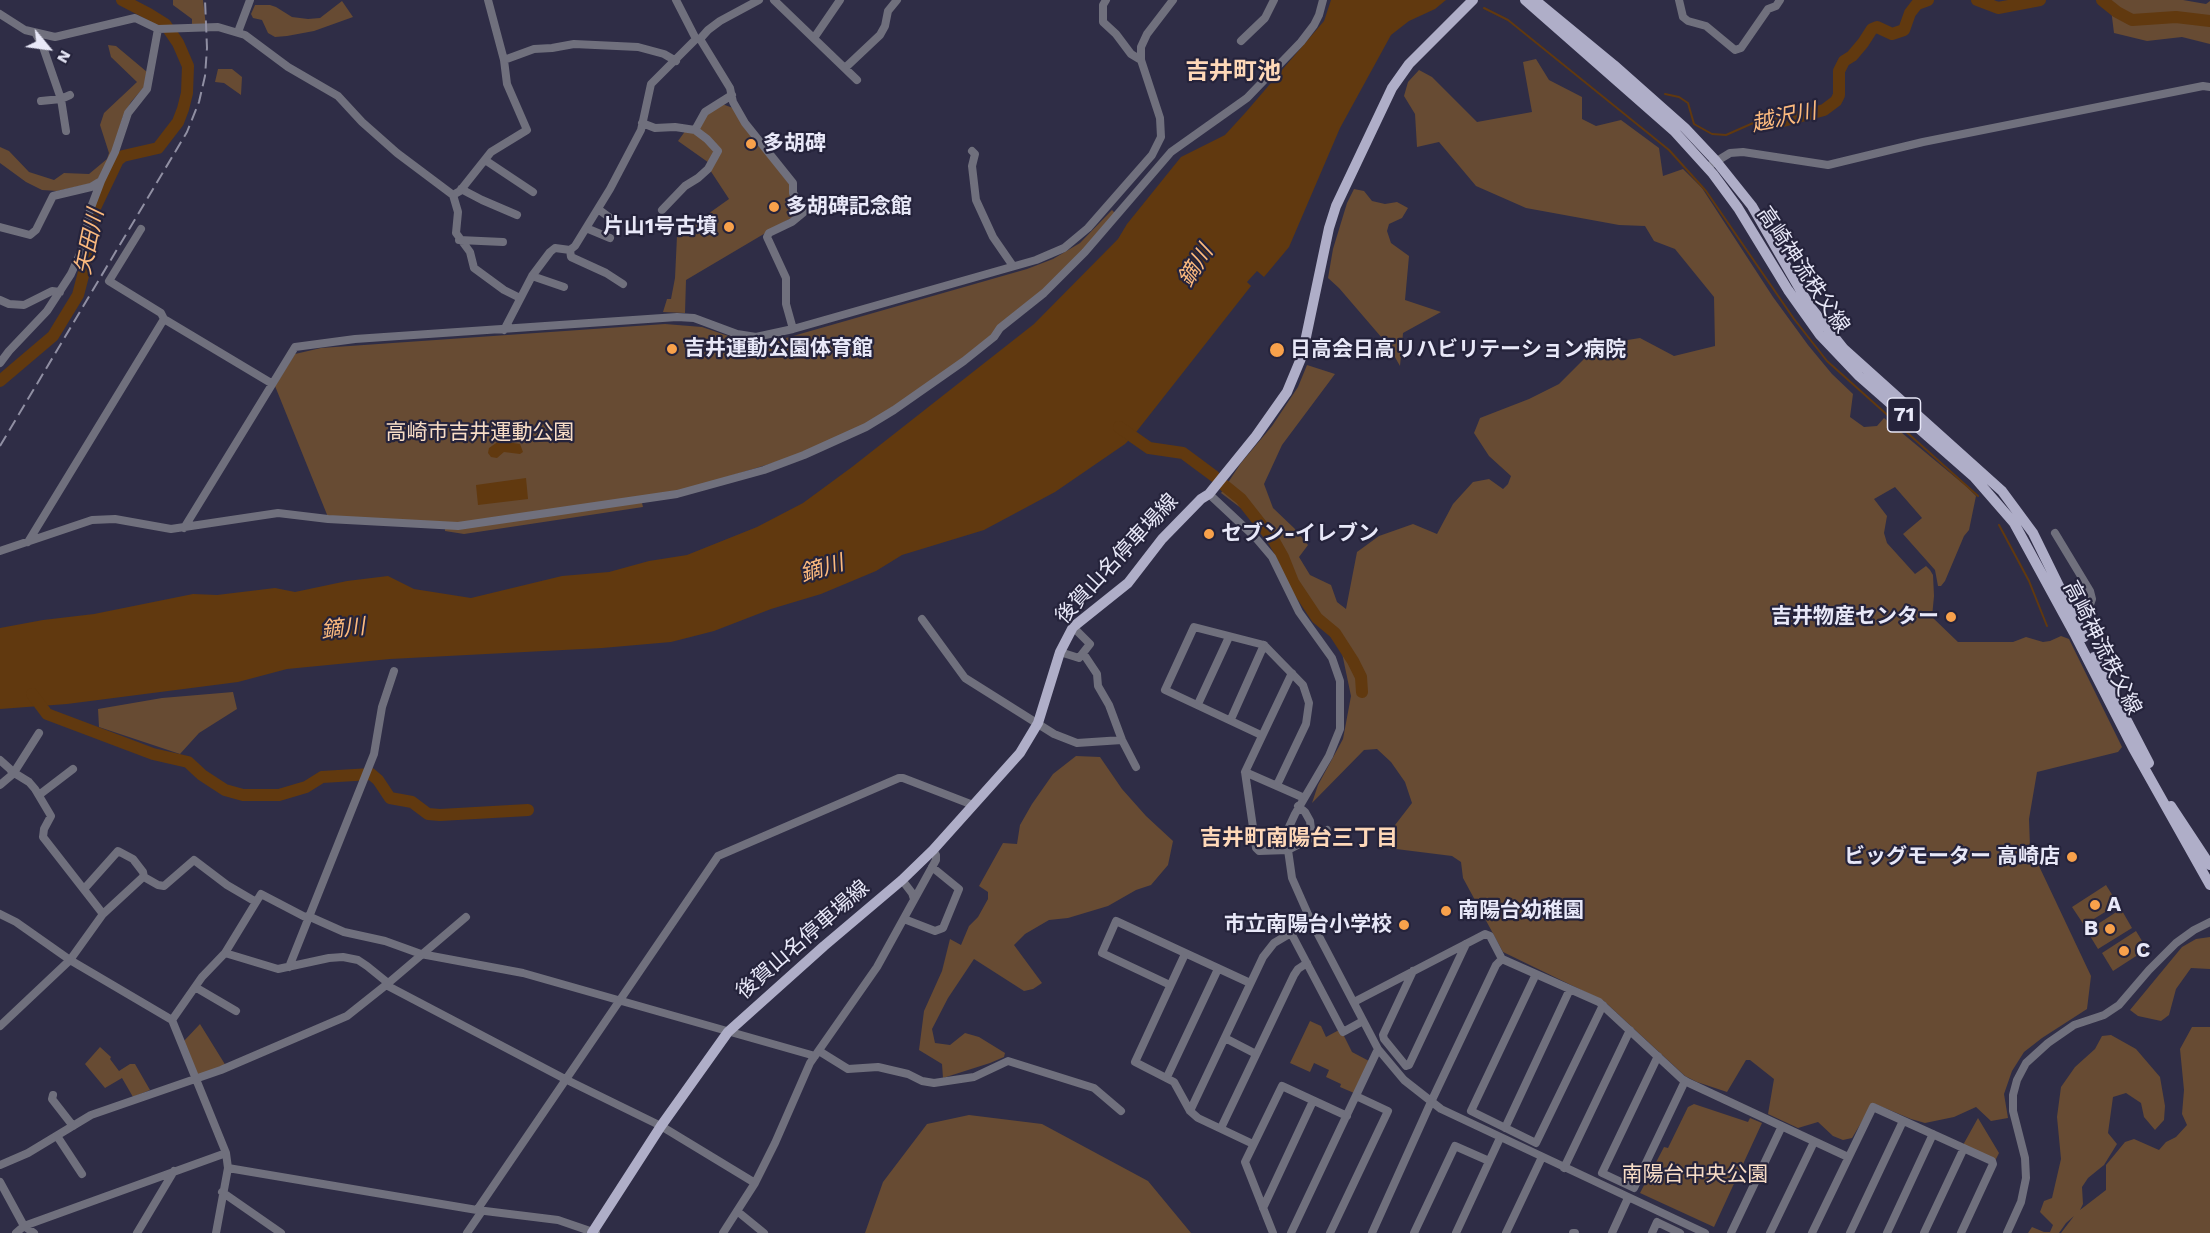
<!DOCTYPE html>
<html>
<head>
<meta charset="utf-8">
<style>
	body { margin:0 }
	#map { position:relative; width:2210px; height:1233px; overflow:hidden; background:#2f2d46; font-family:"Work Sans",sans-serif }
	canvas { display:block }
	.north { position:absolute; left:18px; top:18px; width:60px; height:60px; -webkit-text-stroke:4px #25233b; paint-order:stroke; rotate:119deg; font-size:16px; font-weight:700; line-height:24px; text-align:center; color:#e8e8f8 }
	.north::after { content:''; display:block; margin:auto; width:21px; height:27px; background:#e8e8f8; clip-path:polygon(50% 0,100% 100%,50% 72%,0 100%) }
</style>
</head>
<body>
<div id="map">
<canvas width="2210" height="1233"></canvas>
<div class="north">N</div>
</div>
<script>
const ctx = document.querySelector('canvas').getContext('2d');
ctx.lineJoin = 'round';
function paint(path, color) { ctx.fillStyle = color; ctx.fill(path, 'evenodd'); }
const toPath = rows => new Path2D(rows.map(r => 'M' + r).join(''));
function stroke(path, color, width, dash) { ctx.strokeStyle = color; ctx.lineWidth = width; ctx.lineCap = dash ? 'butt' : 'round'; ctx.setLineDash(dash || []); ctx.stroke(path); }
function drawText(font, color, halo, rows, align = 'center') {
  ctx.font = font + ' "Work Sans","Noto Sans JP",sans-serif'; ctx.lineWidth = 4.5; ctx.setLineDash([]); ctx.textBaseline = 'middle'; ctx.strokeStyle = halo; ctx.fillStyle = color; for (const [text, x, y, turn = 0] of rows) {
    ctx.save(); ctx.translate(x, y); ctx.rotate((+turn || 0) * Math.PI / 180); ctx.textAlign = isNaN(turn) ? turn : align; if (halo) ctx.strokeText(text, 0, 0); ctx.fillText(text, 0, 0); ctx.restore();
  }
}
paint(toPath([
	[173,0,203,0,206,26,192,25,192,19,173,5],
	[2104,0,2183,0,2206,4,2210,1,2210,44,2182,37,2147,41,2114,33,2111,9],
	[342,1,353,17,314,31,287,36,275,37,268,33,262,20,253,18,251,14,255,5,270,5,276,7,292,17,308,19,320,18],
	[108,45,116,46,147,72,144,87,131,102,123,116,113,152,98,179,89,184,57,191,42,190,26,182,0,163,0,147,9,151,29,172,54,180,64,173,89,174,107,159,109,153,100,125,104,113,137,82,111,57],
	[1536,59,1549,80,1582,97,1582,119,1596,126,1621,120,1659,148,1663,176,1683,169,1702,188,1773,297,1808,345,1832,374,1853,394,1850,417,1864,427,1877,426,1884,418,1967,487,1976,496,1969,530,1964,536,1945,581,1941,586,1938,586,1935,570,1903,534,1922,518,1895,487,1874,499,1887,516,1884,533,1887,543,1915,574,1926,566,1930,570,1933,575,1934,596,1932,617,1958,642,2013,642,2026,637,2043,642,2050,641,2061,636,2069,639,2122,747,2118,752,2037,772,2029,819,2030,847,2091,976,2087,1009,2042,1038,2024,1052,2012,1071,2004,1094,2008,1118,1991,1121,1976,1107,1954,1117,1925,1123,1911,1119,1873,1103,1852,1138,1843,1140,1833,1136,1818,1122,1798,1128,1768,1114,1774,1079,1750,1060,1746,1060,1727,1092,1697,1082,1685,1076,1604,1001,1503,952,1463,878,1461,862,1452,856,1388,848,1385,838,1412,803,1405,782,1391,762,1377,749,1364,750,1312,803,1318,785,1343,739,1351,696,1342,653,1323,626,1308,595,1250,515,1221,493,1241,463,1272,426,1298,387,1307,365,1335,374,1282,445,1264,484,1273,508,1294,528,1308,545,1299,557,1310,575,1331,585,1337,602,1346,609,1357,552,1379,536,1413,524,1437,534,1453,504,1473,482,1489,479,1503,489,1508,484,1511,476,1489,456,1474,433,1480,418,1529,399,1559,384,1586,357,1590,346,1640,338,1674,356,1715,346,1714,297,1675,249,1654,241,1645,226,1619,225,1526,208,1476,186,1439,142,1417,147,1415,114,1404,96,1408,82,1419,70,1432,77,1477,122,1532,112,1523,62],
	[218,69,232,69,242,77,241,95,224,83,215,82],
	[722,104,733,108,790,184,801,212,686,280,685,313,663,312,667,299,671,299,675,278,677,236,729,199,710,170,712,165,678,141,686,130,695,132,705,114],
	[1354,189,1364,191,1372,201,1385,204,1397,202,1408,208,1402,218,1389,224,1387,231,1391,243,1409,256,1405,300,1441,312,1403,333,1400,366,1388,345,1339,288,1328,278,1333,249,1347,203],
	[1112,210,1118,216,1003,329,995,340,838,443,642,503,643,507,464,534,445,531,445,528,330,522,275,386,295,354,321,348,665,324,702,327,749,343,779,340,1027,269,1053,259,1080,243],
	[233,692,237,709,199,733,180,754,99,727,98,709,162,698],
	[1076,756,1100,757,1122,789,1146,816,1173,841,1168,865,1151,885,1136,890,1108,906,1068,918,1049,920,1025,934,1014,945,1042,983,1033,989,1024,991,974,959,948,998,932,1029,935,1043,950,1045,965,1033,979,1037,1005,1053,1004,1057,990,1063,943,1078,942,1064,919,1050,924,1011,942,971,950,939,961,945,969,926,978,917,988,899,988,892,979,886,1003,843,1017,844,1020,825,1032,804,1053,774],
	[2106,885,2118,904,2084,925,2072,907],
	[2121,909,2132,928,2098,949,2087,931],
	[2136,931,2147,949,2113,971,2102,953],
	[2210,937,2210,969,2191,968,2176,989,2169,1015,2161,1021,2138,1016,2130,1010,2182,947,2196,939],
	[1310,1021,1321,1026,1326,1037,1339,1030,1342,1036,1344,1036,1352,1052,1369,1061,1354,1093,1340,1087,1341,1084,1326,1077,1329,1070,1314,1063,1310,1072,1290,1063],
	[200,1024,226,1066,198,1077,183,1042],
	[2192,1027,2210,1027,2210,1233,2061,1233,2074,1216,2066,1223,2059,1233,2028,1233,2032,1227,2044,1232,2050,1232,2053,1225,2040,1212,2044,1201,2052,1198,2061,1159,2057,1117,2061,1087,2075,1067,2095,1049,2102,1036,2111,1035,2136,1049,2160,1077,2165,1106,2164,1120,2155,1130,2144,1117,2141,1103,2126,1093,2113,1097,2108,1133,2117,1144,2104,1165,2088,1178,2082,1187,2083,1204,2080,1210,2106,1190,2106,1165,2125,1142,2134,1139,2159,1150,2166,1142,2176,1137,2187,1125,2182,1114,2184,1090,2180,1049],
	[100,1047,111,1057,110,1059,119,1071,130,1064,135,1064,150,1090,133,1097,122,1078,105,1088,85,1064],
	[1694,1104,1748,1122,1750,1118,1762,1123,1714,1227,1640,1193,1664,1147,1668,1148,1688,1107],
	[969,1115,1042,1124,1148,1181,1191,1233,865,1233,883,1182,927,1124],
	[1978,1118,1999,1153,1995,1161,1963,1145]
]), '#674b33');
paint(toPath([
	[1331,0,1446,0,1435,9,1409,21,1391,35,1340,128,1289,247,1264,277,1257,271,1247,282,1251,286,1133,436,1125,444,1055,492,984,530,902,555,876,571,821,594,771,609,714,631,671,642,602,648,390,659,287,669,238,682,67,704,0,709,0,628,43,620,94,614,193,594,217,595,275,588,295,592,347,581,388,576,414,589,471,598,562,576,609,572,649,561,687,555,757,527,803,503,852,467,1034,324,1118,239,1127,224,1181,157,1225,135,1246,112,1324,21],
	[499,441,520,444,523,452,520,454,504,452,497,458,491,457,488,453,489,448],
	[526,478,528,499,478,505,476,485]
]), '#61390f');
stroke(toPath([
	[1484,8,1508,20,1669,150,1706,191,1794,319,1827,361,1978,496],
	[1665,94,1679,97,1688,103,1694,124,1712,134,1726,135,1760,120],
	[1999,525,2029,581,2047,626]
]), '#61390f', 2);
stroke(toPath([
	[1977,0,1998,8,2040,0],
	[2102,0,2117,12,2132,20,2176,17,2210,21],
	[1760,120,1783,121,1824,110,1836,101,1839,95,1839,71,1844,61,1852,56,1863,43,1872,29,1877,27,1892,34,1904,30,1910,13,1917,4,1928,0],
	[0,381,53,336,78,295,84,272,93,212,118,160,123,156,158,148,178,122,183,109,187,93,188,66,178,43,165,24,149,14,122,0],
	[1119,427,1149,448,1183,453,1214,476],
	[1225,486,1241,499,1274,541,1283,557,1293,582,1317,618,1335,633,1353,661,1361,677,1362,692],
	[32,694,47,714,153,754,188,762,202,775,225,790,243,795,279,795,306,787,322,777,371,774,378,780,390,798,412,802,428,814,440,815,528,810]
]), '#61390f', 12);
stroke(toPath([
	[676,0,696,39],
	[774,0,857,80],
	[1106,0,1103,5,1103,22,1116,34,1131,54,1141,60],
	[1679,0,1683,17,1688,21,1706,26,1735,50,1741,48,1768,9,1776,6,1780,0],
	[0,14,25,30,55,37,135,18,158,29,218,27,245,35,288,67,338,96,362,122,397,153,453,195,458,212,456,233,470,252,474,268,504,290,520,298],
	[238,32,250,0],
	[36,34,43,47,61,99,66,131],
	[814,38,840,0],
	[700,39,730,88,733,102,745,123,793,183,793,193,804,210,803,213,792,222,769,233,767,237,786,278,786,304,793,329],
	[1241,41,1265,18,1274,0],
	[504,60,534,49,552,48,574,44,638,47,664,54,676,61],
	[845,68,880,35,885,26,888,11,897,0],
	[41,101,61,99,70,95],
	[642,123,655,128,675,127,695,130,707,139,718,151,708,169,698,178,685,186,662,210],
	[695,130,705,112,732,95],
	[972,151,975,154,972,166,976,200,993,237,1013,266],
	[485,160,533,192],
	[1712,164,1730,153,1743,152,1828,165,1923,142,2203,86,2210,87],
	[461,189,482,200,517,215],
	[453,195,460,191,491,152,527,130,507,84,504,60,488,0],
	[598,209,617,223],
	[0,227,30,235,36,230,53,196,91,187,101,181,115,152,128,113,147,89,158,29],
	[586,228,610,238],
	[141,229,109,281,161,313,164,319],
	[459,240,503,242],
	[570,250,571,257,606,273,623,284],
	[532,276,564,287],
	[0,300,9,304,24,305,52,291,60,292],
	[504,330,532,276,550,252,555,248,570,250,575,246,610,189,641,130,651,84,696,39,700,39,708,30,720,21,759,0],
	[0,363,9,351,47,311,71,274,83,247,90,210,101,181],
	[1209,494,1255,537,1272,557,1299,612,1332,658,1340,681,1340,729,1329,756,1295,814,1289,827,1288,850,1292,878,1311,921,1378,1049,1404,1080,1441,1109,1705,1233],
	[184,528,295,347,355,339,677,317,694,318,737,334,756,337,793,329,1036,260,1064,248,1088,228,1152,155,1161,137,1160,118,1141,60,1141,47,1147,34,1173,0],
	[2055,533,2090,591,2092,599,2089,607,2072,621],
	[28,542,164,319,271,383],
	[0,551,92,520,115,519,171,529,278,513,328,519,458,526,677,494,764,470,804,455,866,427,894,410,964,361,994,337,1000,328,1044,293,1085,252,1171,152,1247,98,1301,42,1314,25,1319,15,1323,0],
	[922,619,965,678,1054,734,1077,743,1122,740],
	[1060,652,1079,658,1090,644,1073,627],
	[1083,653,1097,674,1098,686,1109,705,1122,740,1136,767],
	[1292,673,1245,772,1256,848,1259,851,1288,850,1327,830],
	[1198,704,1229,637],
	[1231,719,1264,645],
	[1261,735,1165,690,1194,627,1264,645,1303,685,1309,703,1306,724,1277,785],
	[0,760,10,769,13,774,39,733],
	[1245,772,1302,797],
	[0,785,13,774,16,774,29,782,35,789,51,816,44,829,43,837,103,914],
	[39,795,73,769],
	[1298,806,1305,812,1310,821,1311,829,1308,839],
	[902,880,912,893,914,899],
	[85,888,118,851,133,859,143,872,144,877],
	[0,914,16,922,70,960,172,1020,226,1153,228,1168,216,1233],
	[308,916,344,932,385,941,421,954,523,973,815,1056],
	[904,919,935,931,943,928,959,889,932,867],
	[1291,933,1343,1032,1363,1021],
	[225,953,278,969,329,958,343,957,358,960,367,966,388,983],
	[1185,954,1135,1062,1174,1082,1190,1111,1198,1118,1253,1144],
	[289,967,374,754,382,707,394,671],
	[1413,971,1383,1035,1384,1039,1406,1066,1409,1065,1466,944],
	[1536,974,1471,1111,1536,1143,1603,1005],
	[386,985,565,1079,661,1126,755,1183],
	[1170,985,1102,953,1116,921,1250,983],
	[195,987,236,1011],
	[1354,1002,1485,934,1490,936,1502,959],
	[172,1020,202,977,225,953,261,894,307,918],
	[0,1026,70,960,103,914,142,878,144,877,158,885,164,886,194,860,227,885,256,902],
	[1225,1038,1256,1054],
	[819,1051,848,1069,878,1067,908,1074,922,1081,934,1083,974,1077,1008,1061,1094,1088,1121,1111],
	[1658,1056,1602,1173,1634,1188,1685,1081],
	[1167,1077,1218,969],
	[53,1095,52,1099,73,1126],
	[1190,1111,1263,957,1274,943,1311,921],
	[1221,1128,1294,975,1298,969,1307,963],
	[1505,1128,1570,989],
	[57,1136,82,1174],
	[0,1165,28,1153,91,1115,221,1070,347,1016,386,985,466,917],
	[228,1168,477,1210,558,1220,596,1233],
	[1564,1168,1630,1030],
	[0,1182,24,1226,34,1233],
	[222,1192,281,1233],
	[1263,1208,1313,1101],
	[477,1210,718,856,899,778,903,778,973,805],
	[737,1211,764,1233],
	[16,1233,24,1226,226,1153],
	[137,1233,174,1171],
	[467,1233,482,1211],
	[723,1233,755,1183,775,1143,810,1063,877,967,936,860,936,855,933,850],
	[1273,1233,1245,1162,1282,1086,1347,1116],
	[1291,1233,1378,1049],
	[1330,1233,1388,1111,1356,1096],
	[1372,1233,1431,1102,1496,965,1502,959,1599,1002,1682,1079,1689,1083,1848,1157],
	[1414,1233,1455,1146,1489,1161],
	[1456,1233,1500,1138],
	[1506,1233,1542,1157],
	[1573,1233,1575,1233],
	[1612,1233,1628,1198],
	[1652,1233,1657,1222,1680,1233],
	[1731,1233,1782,1126],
	[1770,1233,1814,1142],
	[1812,1233,1873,1107,1992,1161,1993,1164,1961,1233],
	[1850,1233,1903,1121],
	[1887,1233,1933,1134],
	[1924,1233,1964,1148],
	[2007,1233,2021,1202,2026,1178,2025,1158,2013,1111,2013,1095,2017,1080,2026,1063,2048,1043,2074,1025,2104,1015,2119,1005,2149,970,2176,943,2194,930,2210,922]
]), '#70707d', 8);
stroke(toPath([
	[1525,0,1674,131,1713,174,1738,208,1788,290,1820,335,1859,376,1974,477,2014,523,2074,633,2133,748,2210,885],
	[1535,0,1614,65,1685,128,1716,161,1752,206,1809,305,1844,349,2002,491,2033,533,2084,637],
	[2094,657,2149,763],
	[2171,806,2210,865],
	[592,1233,661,1126,728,1032,824,946,902,880,933,850,1020,753,1038,723,1060,652,1073,627,1128,583,1162,539,1201,499,1209,494,1256,436,1287,392,1302,356,1329,228,1336,206,1392,88,1409,64,1473,0]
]), '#afaec8', 10);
stroke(toPath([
	[0,446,187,132,199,102,205,76,207,48,205,0]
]), '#908fa3', 2, [12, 6]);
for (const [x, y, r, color] of [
	[751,144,6,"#f8a14b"],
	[774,207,6,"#f8a14b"],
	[729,227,6,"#f8a14b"],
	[672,349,6,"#f8a14b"],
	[1277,350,8,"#f8a14b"],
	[1209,534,6,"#f8a14b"],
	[1951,617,6,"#f8a14b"],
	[2072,857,6,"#f8a14b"],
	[2095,905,6,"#f8a14b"],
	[1446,911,6,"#f8a14b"],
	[1404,925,6,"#f8a14b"],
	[2110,929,6,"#f8a14b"],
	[2124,951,6,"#f8a14b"]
]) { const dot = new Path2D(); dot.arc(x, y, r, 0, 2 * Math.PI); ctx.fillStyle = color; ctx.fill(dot); stroke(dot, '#25233b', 2); }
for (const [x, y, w] of [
	[1904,415,33]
]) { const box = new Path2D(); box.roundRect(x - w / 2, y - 17, w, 34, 4.5); ctx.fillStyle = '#25233b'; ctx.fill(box); stroke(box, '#e8e8f8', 1.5); }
drawText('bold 20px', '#e8e8f8', null, [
	["71",1904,415]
]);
drawText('bold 21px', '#e8e8f8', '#25233b', [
	["多胡碑",763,144],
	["多胡碑記念館",786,207],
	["片山1号古墳",717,227,"right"],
	["吉井運動公園体育館",684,349],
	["日高会日高リハビリテーション病院",1290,350],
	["セブン-イレブン",1221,534],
	["吉井物産センター",1939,617,"right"],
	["ビッグモーター 高崎店",2060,857,"right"],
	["A",2107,905],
	["南陽台幼稚園",1458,911],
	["市立南陽台小学校",1392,925,"right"],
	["B",2098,929,"right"],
	["C",2136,951]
], 'left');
drawText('21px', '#e8e8f8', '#25233b', [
	["高崎神流秩父線",1803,270,56],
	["後賀山名停車場線",1117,559,-47],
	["高崎神流秩父線",2102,648,63],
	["後賀山名停車場線",803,940,-41]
]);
drawText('21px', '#f8ddc6', '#25233b', [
	["高崎市吉井運動公園",480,433],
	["南陽台中央公園",1695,1175]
]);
drawText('italic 22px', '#fcba7e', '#25233b', [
	["越沢川",1784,118,-12],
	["矢田川",90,242,-78],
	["鏑川",1196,266,-58],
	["鏑川",822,569,-17],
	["鏑川",343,629,-6]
]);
drawText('bold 22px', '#fed8b8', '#25233b', [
	["吉井町南陽台三丁目",1299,839]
]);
drawText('bold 24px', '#fed8b8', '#25233b', [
	["吉井町池",1233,72]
]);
</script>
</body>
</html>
